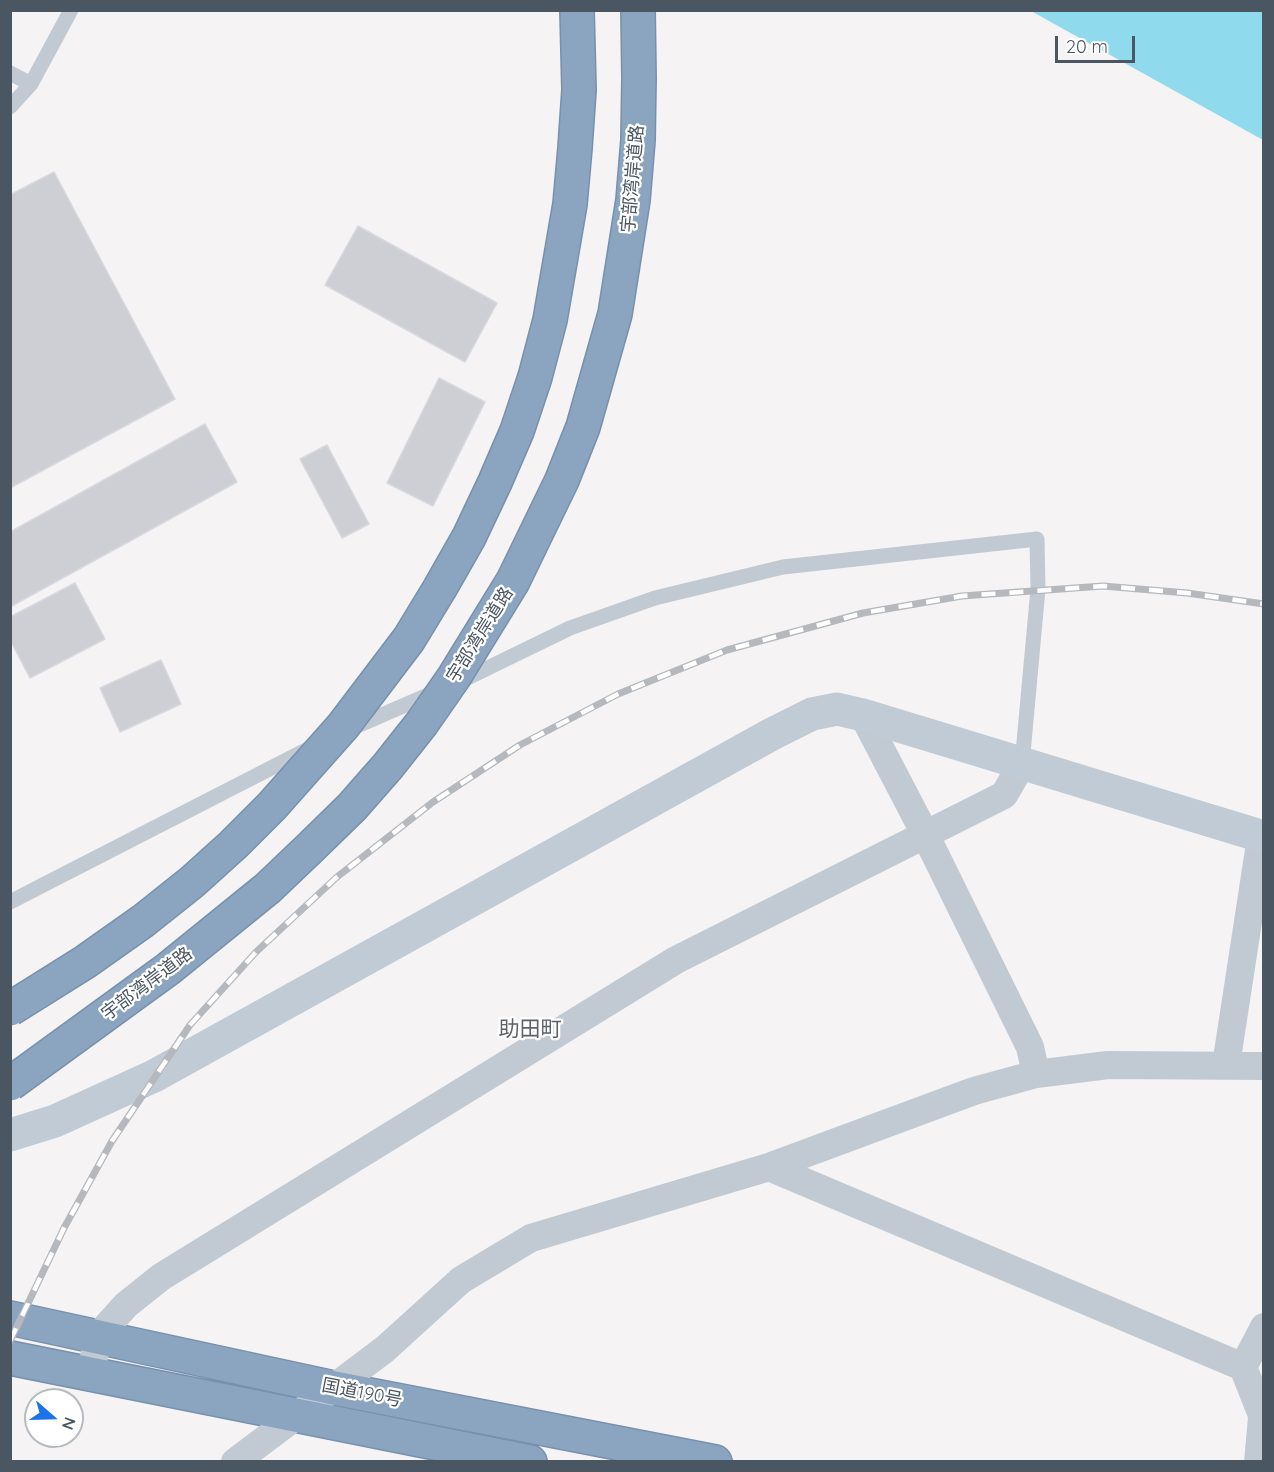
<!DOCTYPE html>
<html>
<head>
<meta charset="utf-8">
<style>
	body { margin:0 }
	#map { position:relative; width:1274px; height:1472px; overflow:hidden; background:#f5f3f3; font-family:Quicksand,sans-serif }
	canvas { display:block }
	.frame { position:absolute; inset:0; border:12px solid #4a5661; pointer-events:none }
	.north { position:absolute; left:24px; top:1388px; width:60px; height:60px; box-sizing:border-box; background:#fff; border:2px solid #b7bbc0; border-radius:50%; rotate:110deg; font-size:16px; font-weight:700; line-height:24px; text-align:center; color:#4a5661 }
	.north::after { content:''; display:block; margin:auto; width:21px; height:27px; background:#1a73e8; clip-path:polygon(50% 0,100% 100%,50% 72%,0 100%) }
	.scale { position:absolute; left:1055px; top:36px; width:80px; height:27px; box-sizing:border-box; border:3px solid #4a5661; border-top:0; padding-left:8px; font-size:18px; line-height:21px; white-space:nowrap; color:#4a5661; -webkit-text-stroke:4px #fff; paint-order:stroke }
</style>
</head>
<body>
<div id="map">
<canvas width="1274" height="1472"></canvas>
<div class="frame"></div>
<div class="north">N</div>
<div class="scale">20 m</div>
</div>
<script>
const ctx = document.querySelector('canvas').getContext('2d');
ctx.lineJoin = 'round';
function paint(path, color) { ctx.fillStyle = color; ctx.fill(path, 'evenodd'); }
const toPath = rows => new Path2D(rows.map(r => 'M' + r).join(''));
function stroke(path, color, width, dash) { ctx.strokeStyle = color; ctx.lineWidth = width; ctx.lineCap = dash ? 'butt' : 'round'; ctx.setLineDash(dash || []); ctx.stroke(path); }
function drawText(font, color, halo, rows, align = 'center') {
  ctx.font = font + ' Quicksand,"Noto Sans JP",sans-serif'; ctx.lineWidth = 4.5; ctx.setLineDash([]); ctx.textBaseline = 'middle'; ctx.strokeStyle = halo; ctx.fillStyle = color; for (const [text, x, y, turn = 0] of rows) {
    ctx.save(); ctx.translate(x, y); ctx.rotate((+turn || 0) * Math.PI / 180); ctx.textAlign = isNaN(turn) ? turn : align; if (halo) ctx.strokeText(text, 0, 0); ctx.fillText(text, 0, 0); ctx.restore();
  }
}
paint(toPath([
	[1031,11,1263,11,1263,140]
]), '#90daee');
const building = toPath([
	[54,172,175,399,10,488,10,195,54,172],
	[358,226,497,303,465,362,325,285,358,226],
	[439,378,485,402,433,506,387,483,439,378],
	[205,424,237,482,10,607,10,532,205,424],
	[327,445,369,524,342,538,300,459,327,445],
	[75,583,105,639,30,678,10,640,10,617,75,583],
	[161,660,181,704,120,732,100,688,161,660]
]);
paint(building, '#cdcfd5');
stroke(building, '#d7d9de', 1.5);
const highway = toPath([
	[10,1318,334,1388,715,1462],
	[10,1358,530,1462]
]);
stroke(highway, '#7690ad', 36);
stroke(toPath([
	[10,73,31,84],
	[10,107,31,84,71,10],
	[457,683,570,628,655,598,783,567,1037,539,1038,589,1022,764],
	[350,729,435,692],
	[10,902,312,747]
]), '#c1cad2', 15);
stroke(toPath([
	[863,715,925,834,1030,1047,1036,1074],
	[1226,1065,1261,837],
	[769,1167,1243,1367,1264,1420],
	[1243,1367,1264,1327],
	[91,1373,98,1336,126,1305,161,1277,676,960,1004,795,1022,764],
	[235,1462,385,1349,461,1280,531,1238,769,1167,974,1091,1036,1074,1108,1065,1264,1066],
	[1258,1462,1262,1418]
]), '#c1cad2', 28);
stroke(toPath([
	[10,1135,55,1121,154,1076,772,734,812,714,837,709,863,715,1264,837]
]), '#c1cbd6', 33);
stroke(highway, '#8ba5c1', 33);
const rail = toPath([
	[10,1341,64,1228,112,1141,190,1025,256,952,337,877,433,802,520,745,618,694,727,650,863,613,962,596,1103,586,1187,593,1264,604]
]);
stroke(rail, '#b5b8bd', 7);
stroke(rail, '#fff', 4.5, [14]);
const highwayBridge = toPath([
	[10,1009,85,962,143,921,192,882,233,845,272,806,343,726,409,639,440,588,469,537,495,482,517,431,535,377,550,320,570,204,575,148,579,90,577,10],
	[10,1084,168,969,268,888,311,847,352,807,388,766,422,723,454,677,513,581,562,480,583,427,615,314,633,200,638,140,639,78,638,10]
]);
stroke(highwayBridge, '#7690ad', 36, []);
stroke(highwayBridge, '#8ba5c1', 33);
drawText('18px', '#4a5661', '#fff', [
	["宇部湾岸道路",633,179,-85],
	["宇部湾岸道路",480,635,-58],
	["宇部湾岸道路",147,984,-37],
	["国道190号",362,1393,11]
]);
drawText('21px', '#5f6368', '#fff', [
	["助田町",530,1030]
]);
</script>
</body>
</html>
